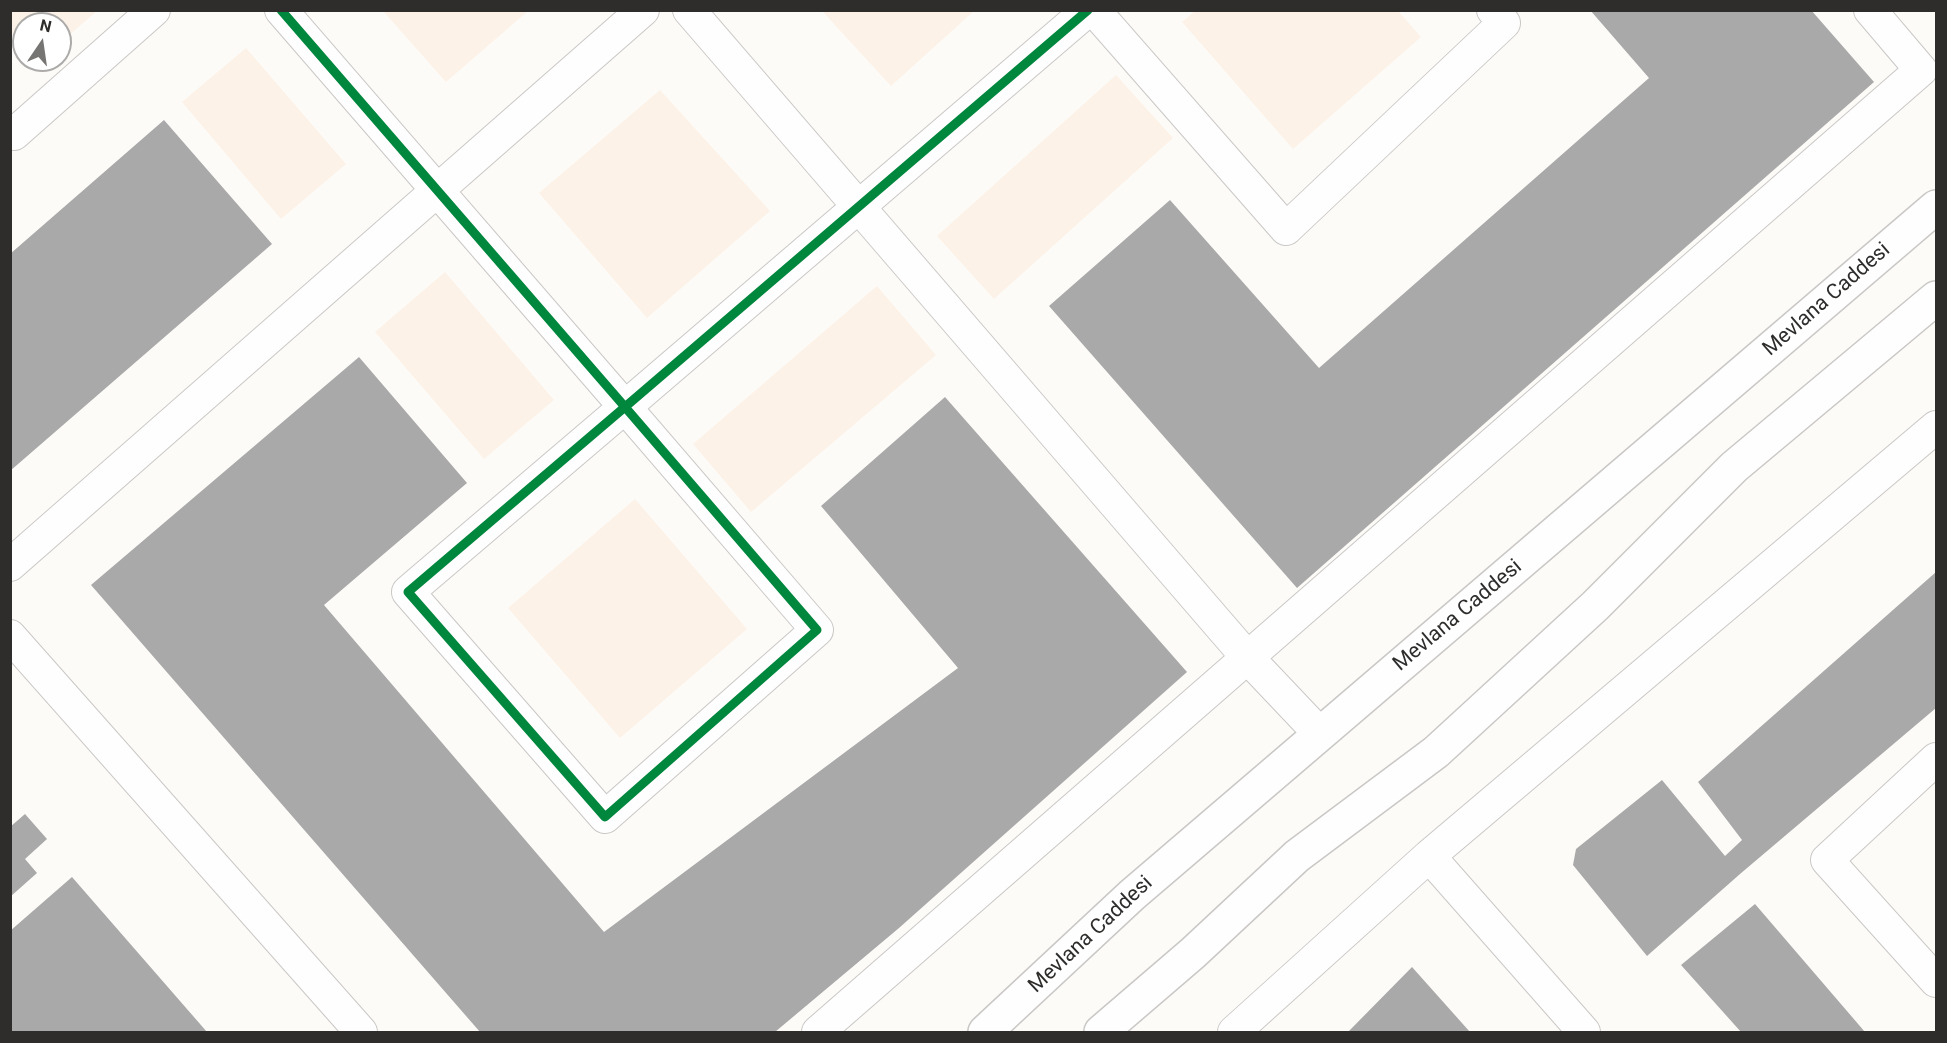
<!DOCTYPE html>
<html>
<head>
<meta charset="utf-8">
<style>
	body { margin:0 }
	#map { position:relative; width:1947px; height:1043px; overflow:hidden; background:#fdfbf8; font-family:Roboto,sans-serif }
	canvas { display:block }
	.frame { position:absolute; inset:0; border:12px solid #2f2d2b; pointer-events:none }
	.north { position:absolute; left:12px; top:12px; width:60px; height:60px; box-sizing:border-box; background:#fff; border:2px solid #acabaa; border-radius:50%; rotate:13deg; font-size:16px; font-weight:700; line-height:24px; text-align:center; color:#2f2d2b }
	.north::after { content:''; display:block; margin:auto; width:21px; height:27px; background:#777573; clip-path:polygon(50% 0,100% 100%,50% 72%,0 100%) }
</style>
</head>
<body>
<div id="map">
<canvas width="1947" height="1043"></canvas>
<div class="frame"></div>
<div class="north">N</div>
</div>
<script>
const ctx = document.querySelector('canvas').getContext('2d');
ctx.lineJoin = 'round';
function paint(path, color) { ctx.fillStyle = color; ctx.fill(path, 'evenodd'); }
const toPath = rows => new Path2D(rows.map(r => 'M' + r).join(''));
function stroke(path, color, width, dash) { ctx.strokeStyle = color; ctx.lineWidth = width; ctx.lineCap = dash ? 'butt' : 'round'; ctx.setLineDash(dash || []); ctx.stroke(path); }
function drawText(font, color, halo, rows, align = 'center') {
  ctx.font = font + ' Roboto,sans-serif'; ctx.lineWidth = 6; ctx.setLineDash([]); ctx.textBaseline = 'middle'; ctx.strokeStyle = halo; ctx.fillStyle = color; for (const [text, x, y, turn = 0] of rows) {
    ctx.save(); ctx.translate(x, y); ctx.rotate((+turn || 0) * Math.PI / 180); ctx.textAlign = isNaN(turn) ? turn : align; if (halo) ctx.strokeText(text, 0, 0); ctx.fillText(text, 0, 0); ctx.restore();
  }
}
paint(toPath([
	[10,11,11,10,97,11,60,43,60,24,24,24,24,49,11,33],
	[383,11,528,11,446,82],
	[822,11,974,11,891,86],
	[1195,11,1398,11,1421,37,1293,149,1182,22],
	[246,48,346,164,281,219,182,102],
	[1116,75,1173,138,994,299,937,236],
	[660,90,770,211,647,318,539,193],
	[445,272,554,400,484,459,375,332],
	[877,286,936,355,751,512,693,444],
	[635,499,747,629,620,738,508,608]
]), '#fcf2e7');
paint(toPath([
	[1590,10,1811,10,1874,82,1297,588,1049,306,1170,200,1319,368,1649,78],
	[164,120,272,244,10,471,10,254],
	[359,357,467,483,324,605,604,932,958,668,821,506,945,397,1187,672,899,928,775,1032,480,1032,91,585],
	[1936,572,1936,708,1740,874,1647,956,1573,865,1576,849,1662,780,1725,856,1742,840,1698,782],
	[25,814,47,839,25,859,37,873,10,897,10,827],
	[72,877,207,1032,10,1032,10,931],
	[1755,904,1865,1032,1741,1032,1681,965],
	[1412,967,1470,1032,1348,1032]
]), '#aaa9a9');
const street = toPath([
	[281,10,625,407,817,630,605,817,408,592,625,407,1088,10],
	[689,10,1247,657,1320,734],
	[1094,10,1286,229,1504,23,1493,10],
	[10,130,14,134,154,10],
	[10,565,643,10],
	[10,636,361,1032],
	[1936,759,1827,860,1936,981],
	[1429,856,1584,1032],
	[818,1032,1921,70,1870,10],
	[1234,1032,1429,856,1936,427]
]);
const secondary = toPath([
	[985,1032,1132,895,1936,207],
	[1101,1032,1193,953,1297,856,1436,752,1595,606,1734,467,1936,298]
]);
stroke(street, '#cac8c6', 34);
stroke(secondary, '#cac8c6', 36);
stroke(street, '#fffefe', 32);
stroke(secondary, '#fffefe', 33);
stroke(toPath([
	[281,10,625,407,817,630,605,817,408,592,625,407,1088,10]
]), '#00873e', 9);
drawText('21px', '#2f2d2b', '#fff', [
	["Mevlana Caddesi",1827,300,-41],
	["Mevlana Caddesi",1458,616,-40],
	["Mevlana Caddesi",1091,935,-43]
]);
</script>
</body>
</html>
